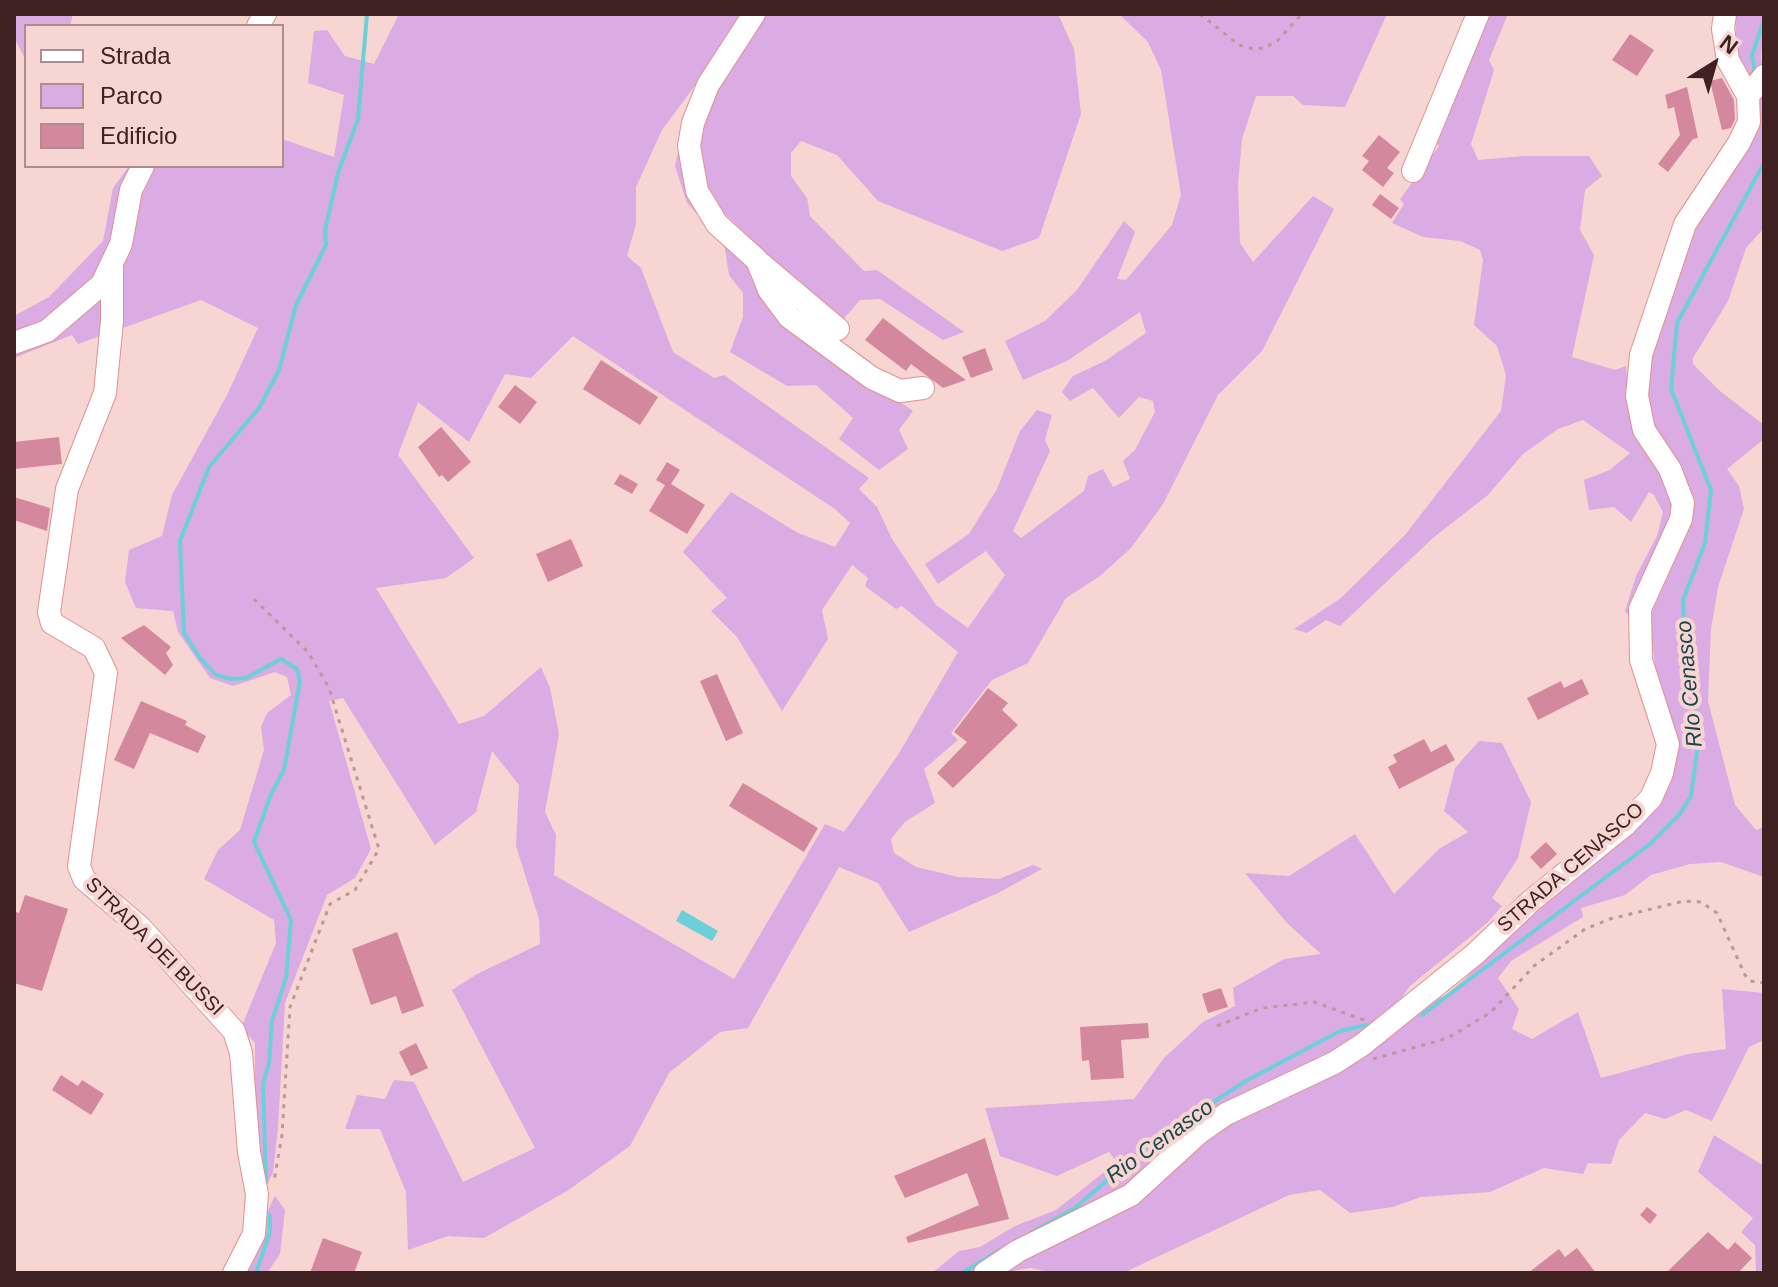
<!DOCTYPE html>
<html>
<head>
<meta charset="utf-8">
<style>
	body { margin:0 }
	#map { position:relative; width:1778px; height:1287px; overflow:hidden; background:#f7d5d3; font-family:Arial,sans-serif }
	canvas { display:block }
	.frame { position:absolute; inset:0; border:16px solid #402121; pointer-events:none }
	.legend { position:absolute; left:24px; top:24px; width:260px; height:144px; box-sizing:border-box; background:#f7d5d3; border:2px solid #ae8d8c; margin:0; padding:10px 14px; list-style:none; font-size:24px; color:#402121 }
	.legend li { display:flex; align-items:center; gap:16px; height:40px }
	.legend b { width:40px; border:2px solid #ae8d8c }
	.north { position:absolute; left:1674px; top:24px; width:80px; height:80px; -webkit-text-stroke:6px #f7d5d3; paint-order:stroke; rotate:37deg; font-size:22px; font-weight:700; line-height:32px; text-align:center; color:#402121 }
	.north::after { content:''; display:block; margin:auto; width:28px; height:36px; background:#402121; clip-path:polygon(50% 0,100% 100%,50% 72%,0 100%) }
</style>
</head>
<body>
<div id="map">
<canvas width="1778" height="1287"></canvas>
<div class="frame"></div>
<ul class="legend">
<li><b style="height:10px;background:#fff"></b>Strada</li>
<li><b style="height:22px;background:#dbabe3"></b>Parco</li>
<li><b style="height:22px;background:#d3889d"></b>Edificio</li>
</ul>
<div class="north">N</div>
</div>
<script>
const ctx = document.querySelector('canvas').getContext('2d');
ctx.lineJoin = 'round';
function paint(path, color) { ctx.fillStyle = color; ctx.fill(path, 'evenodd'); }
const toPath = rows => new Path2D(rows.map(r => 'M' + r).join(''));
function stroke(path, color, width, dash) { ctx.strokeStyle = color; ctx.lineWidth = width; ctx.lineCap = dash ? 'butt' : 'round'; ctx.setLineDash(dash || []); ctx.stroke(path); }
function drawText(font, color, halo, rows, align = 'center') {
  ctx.font = font + ' Arial,sans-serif'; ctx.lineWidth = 8; ctx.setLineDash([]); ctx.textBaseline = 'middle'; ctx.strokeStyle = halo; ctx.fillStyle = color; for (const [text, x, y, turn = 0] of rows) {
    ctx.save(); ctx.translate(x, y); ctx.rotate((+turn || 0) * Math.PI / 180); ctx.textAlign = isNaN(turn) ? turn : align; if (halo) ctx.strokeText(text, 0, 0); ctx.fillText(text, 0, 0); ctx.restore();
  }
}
paint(toPath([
	[14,14,73,14,70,26,26,26,26,61,14,37],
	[399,14,748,14,662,130,636,187,636,224,627,256,641,268,673,352,714,378,724,375,869,478,859,489,877,507,892,539,936,605,968,628,1005,575,986,551,938,584,925,564,969,534,997,489,1020,431,1037,410,1052,415,1045,440,1050,451,1013,531,1021,538,1084,491,1088,476,1103,469,1113,487,1130,479,1123,461,1135,450,1155,412,1153,401,1139,397,1119,418,1093,388,1070,401,1062,392,1073,376,1105,361,1146,333,1140,312,1067,361,1023,380,1005,341,1045,321,1077,290,1124,221,1135,232,1117,279,1126,280,1172,225,1181,195,1161,70,1148,42,1119,14,1387,14,1345,107,1303,105,1293,96,1256,96,1242,139,1238,184,1240,243,1253,262,1313,196,1334,209,1262,351,1218,395,1163,504,1131,548,1100,576,1066,598,1028,663,992,680,951,733,958,740,924,769,935,803,905,822,891,839,894,853,916,867,958,877,999,879,1033,865,1042,869,998,893,909,932,878,883,839,867,748,1028,720,1032,669,1073,630,1146,567,1191,484,1238,448,1236,408,1250,406,1192,380,1129,345,1129,357,1095,385,1099,394,1080,414,1082,463,1182,535,1148,452,990,477,974,540,944,539,919,516,846,519,785,492,751,476,812,435,845,343,698,329,701,371,849,355,878,327,895,285,1003,278,1128,273,1172,265,1189,255,1151,255,1043,241,1028,276,943,274,920,204,879,218,850,240,830,264,750,261,727,267,713,291,695,287,677,275,672,233,686,210,678,178,632,173,611,136,608,125,582,129,550,162,536,172,495,227,395,258,328,201,300,78,344,72,335,14,358,14,349,42,324,14,334,14,316,49,297,103,241,113,188,129,166,282,166,282,139,334,157,344,95,308,83,314,31,327,30,345,56,374,64],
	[573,336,835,509,850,523,835,547,798,533,731,492,683,552,727,598,711,611,737,637,782,711,828,639,822,610,852,565,868,578,865,586,896,609,902,606,958,652,898,755,844,832,825,824,734,979,554,875,556,835,545,812,559,734,550,688,541,667,484,716,459,724,376,588,446,578,474,558,398,455,418,402,469,442,505,374,531,378],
	[763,14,1058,14,1074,49,1081,114,1039,238,1002,251,878,201,837,155,801,141,791,153,791,176,807,198,810,216,864,271,877,270,964,332,943,340,880,299,860,300,840,323,726,215,750,273,787,324,913,411,899,430,908,449,879,470,839,439,853,418,816,385,787,386,730,352,743,317,743,293,729,275,724,243,687,203,675,166,682,134],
	[1485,14,1508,14,1489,60,1494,70,1471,144,1478,160,1524,156,1589,156,1602,176,1585,190,1580,230,1594,255,1572,357,1615,370,1626,366,1629,409,1658,463,1675,507,1635,623,1625,611,1636,576,1657,536,1663,512,1654,495,1649,492,1631,522,1614,507,1589,510,1584,480,1610,470,1630,453,1583,420,1558,429,1523,454,1488,495,1434,537,1340,626,1326,620,1307,633,1294,629,1341,598,1405,535,1501,411,1506,375,1497,346,1474,325,1483,260,1480,250,1460,241,1423,237,1392,223,1404,204,1400,199,1439,146,1433,140],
	[1736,14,1764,14,1761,60,1764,63,1764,228,1746,248,1728,301,1693,358,1693,364,1720,391,1764,425,1764,439,1727,469,1739,486,1744,509,1718,587,1711,629,1708,701,1735,805,1756,830,1764,827,1764,877,1721,862,1690,864,1651,875,1625,895,1581,908,1583,917,1511,961,1498,978,1519,1009,1512,1029,1532,1039,1578,1012,1601,1078,1688,1054,1726,1049,1722,989,1764,993,1764,1040,1749,1047,1712,1121,1686,1110,1665,1119,1645,1113,1619,1140,1611,1164,1588,1163,1583,1174,1544,1168,1490,1192,1421,1197,1393,1207,1350,1213,1320,1190,1289,1195,1123,1273,1053,1273,1031,1268,1005,1272,1204,1135,1416,1009,1446,995,1467,977,1480,959,1620,842,1660,802,1656,672,1649,619,1690,527,1691,505,1649,428,1646,358,1689,227,1753,128,1736,55],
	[1479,741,1502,743,1531,802,1518,858,1492,898,1502,906,1487,923,1410,986,1395,1007,1365,1035,1129,1191,1013,1246,971,1273,932,1273,959,1251,980,1247,1015,1226,1056,1210,1117,1162,1109,1152,1057,1176,1000,1156,985,1108,1134,1099,1164,1058,1203,1022,1235,1006,1233,988,1284,959,1321,954,1287,923,1245,873,1289,876,1355,834,1394,894,1439,849,1468,832,1444,811,1455,768],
	[1714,1135,1764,1166,1764,1273,1756,1273,1755,1245,1741,1232,1753,1218,1698,1172],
	[275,1196,285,1210,280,1254,267,1273,238,1273]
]), '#dbabe3');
paint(toPath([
	[682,910,718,931,712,941,676,921]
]), '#6bd0d7');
stroke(toPath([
	[1755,73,1752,55,1764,20],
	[1422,1015,1650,844,1680,814,1691,796,1699,737,1685,642,1683,600,1705,543,1711,490,1671,389,1677,323,1764,163],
	[266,1182,263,1084,269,1063,272,1021,286,978,291,920,254,842,271,794,284,770,300,681,297,669,281,659,246,678,231,679,216,675,200,658,184,633,180,541,209,467,259,408,279,370,296,305,326,245,325,230,338,173,358,119,367,14],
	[1034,1231,1075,1208,1147,1146,1244,1082,1340,1031,1367,1025],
	[256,1273,270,1232,270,1215],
	[962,1273,1002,1249]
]), '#6bd0d7', 4);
paint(toPath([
	[1630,34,1654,50,1637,76,1612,60],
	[1722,78,1734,100,1735,119,1731,128,1722,130,1710,81],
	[1687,87,1698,138,1693,139,1668,172,1658,164,1680,135,1674,107,1668,109,1665,95],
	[1379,135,1400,152,1387,168,1394,173,1383,187,1362,170,1369,161,1362,156],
	[1380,194,1399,208,1391,219,1372,205],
	[883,318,927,352,966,380,943,388,911,364,906,371,865,340],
	[985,348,993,370,971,378,962,357],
	[601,360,658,397,640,425,583,389],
	[515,385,537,402,520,424,498,407],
	[441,427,471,462,448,482,442,475,439,477,418,447],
	[59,437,62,464,14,469,14,442],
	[667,462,680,470,671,484,705,505,687,534,649,511,665,485,656,480],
	[620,474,638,484,632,494,614,484],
	[14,497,50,508,47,531,14,520],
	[571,539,583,566,548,582,536,554],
	[144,625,171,647,166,653,173,665,165,675,121,638],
	[717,674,743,733,726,741,700,681],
	[1582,679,1589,694,1538,720,1527,698,1561,681,1564,688],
	[988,688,1008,703,1002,710,1018,725,953,788,937,773,967,742,954,732],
	[141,701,187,721,185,725,206,736,198,753,150,733,134,769,114,760],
	[1424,739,1431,752,1446,744,1455,760,1399,789,1388,767,1397,762,1393,755],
	[743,783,818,828,804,852,729,806],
	[1546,842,1557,854,1541,869,1530,857],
	[25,895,68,909,42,991,14,983,14,911,19,913],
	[397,932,424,1006,402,1014,396,996,371,1005,352,949],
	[1221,988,1228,1007,1208,1013,1202,994],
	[1148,1023,1149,1038,1121,1040,1124,1078,1091,1080,1089,1060,1082,1061,1080,1027],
	[416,1043,428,1068,411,1076,399,1052],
	[61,1075,78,1086,82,1080,104,1094,91,1115,52,1090],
	[985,1138,1009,1219,908,1243,906,1237,979,1205,967,1173,905,1198,894,1176],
	[1647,1207,1657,1215,1650,1224,1640,1215],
	[1708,1232,1728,1250,1735,1242,1752,1258,1738,1273,1666,1273],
	[323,1238,362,1252,354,1273,310,1273],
	[1577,1248,1596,1273,1528,1273,1559,1249,1565,1257]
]), '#d3889d');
const minor = toPath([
	[754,14,708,85,693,123,689,146,697,191,717,224,757,260,769,290,789,317,872,378,900,391,923,388],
	[258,26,265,14],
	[1748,96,1764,76],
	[1413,171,1478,14],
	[761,264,838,329],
	[112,268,112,321,105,393,67,489,49,612,52,623,94,648,106,673,79,866,84,879,140,927,234,1031,241,1053,249,1152,257,1194,254,1234,234,1273],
	[14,343,47,331,102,284,121,244,131,190,143,166],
	[985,1273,1018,1251,1131,1195,1200,1132,1226,1114,1334,1063,1362,1045,1475,954,1532,900,1625,825,1651,798,1662,773,1668,744,1641,660,1640,609,1681,519,1683,503,1670,469,1644,430,1637,396,1641,355,1685,224,1739,143,1749,122,1748,96,1728,60,1723,29,1725,14]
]);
stroke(minor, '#df9290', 24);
stroke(toPath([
	[1200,14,1239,45,1253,49,1264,48,1277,41,1302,14],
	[254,599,308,652,329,688,379,849,355,890,330,904,290,1007,282,1135,274,1181],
	[1217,1026,1262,1008,1314,1002,1364,1020],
	[1373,1059,1448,1038,1491,1012,1534,966,1585,929,1610,919,1684,901,1701,902,1717,913,1745,975,1750,981,1764,983]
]), '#ba9997', 3, [4, 6]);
stroke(minor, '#fff', 22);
drawText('20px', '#402121', '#f7d5d3', [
	["STRADA CENASCO",1571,868,-41],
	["STRADA DEI BUSSI",154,947,45]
]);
drawText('italic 22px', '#18474a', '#f7d5d3', [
	["RIo Cenasco",1690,684,-95],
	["Rio Cenasco",1160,1142,-36]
]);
</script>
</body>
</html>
